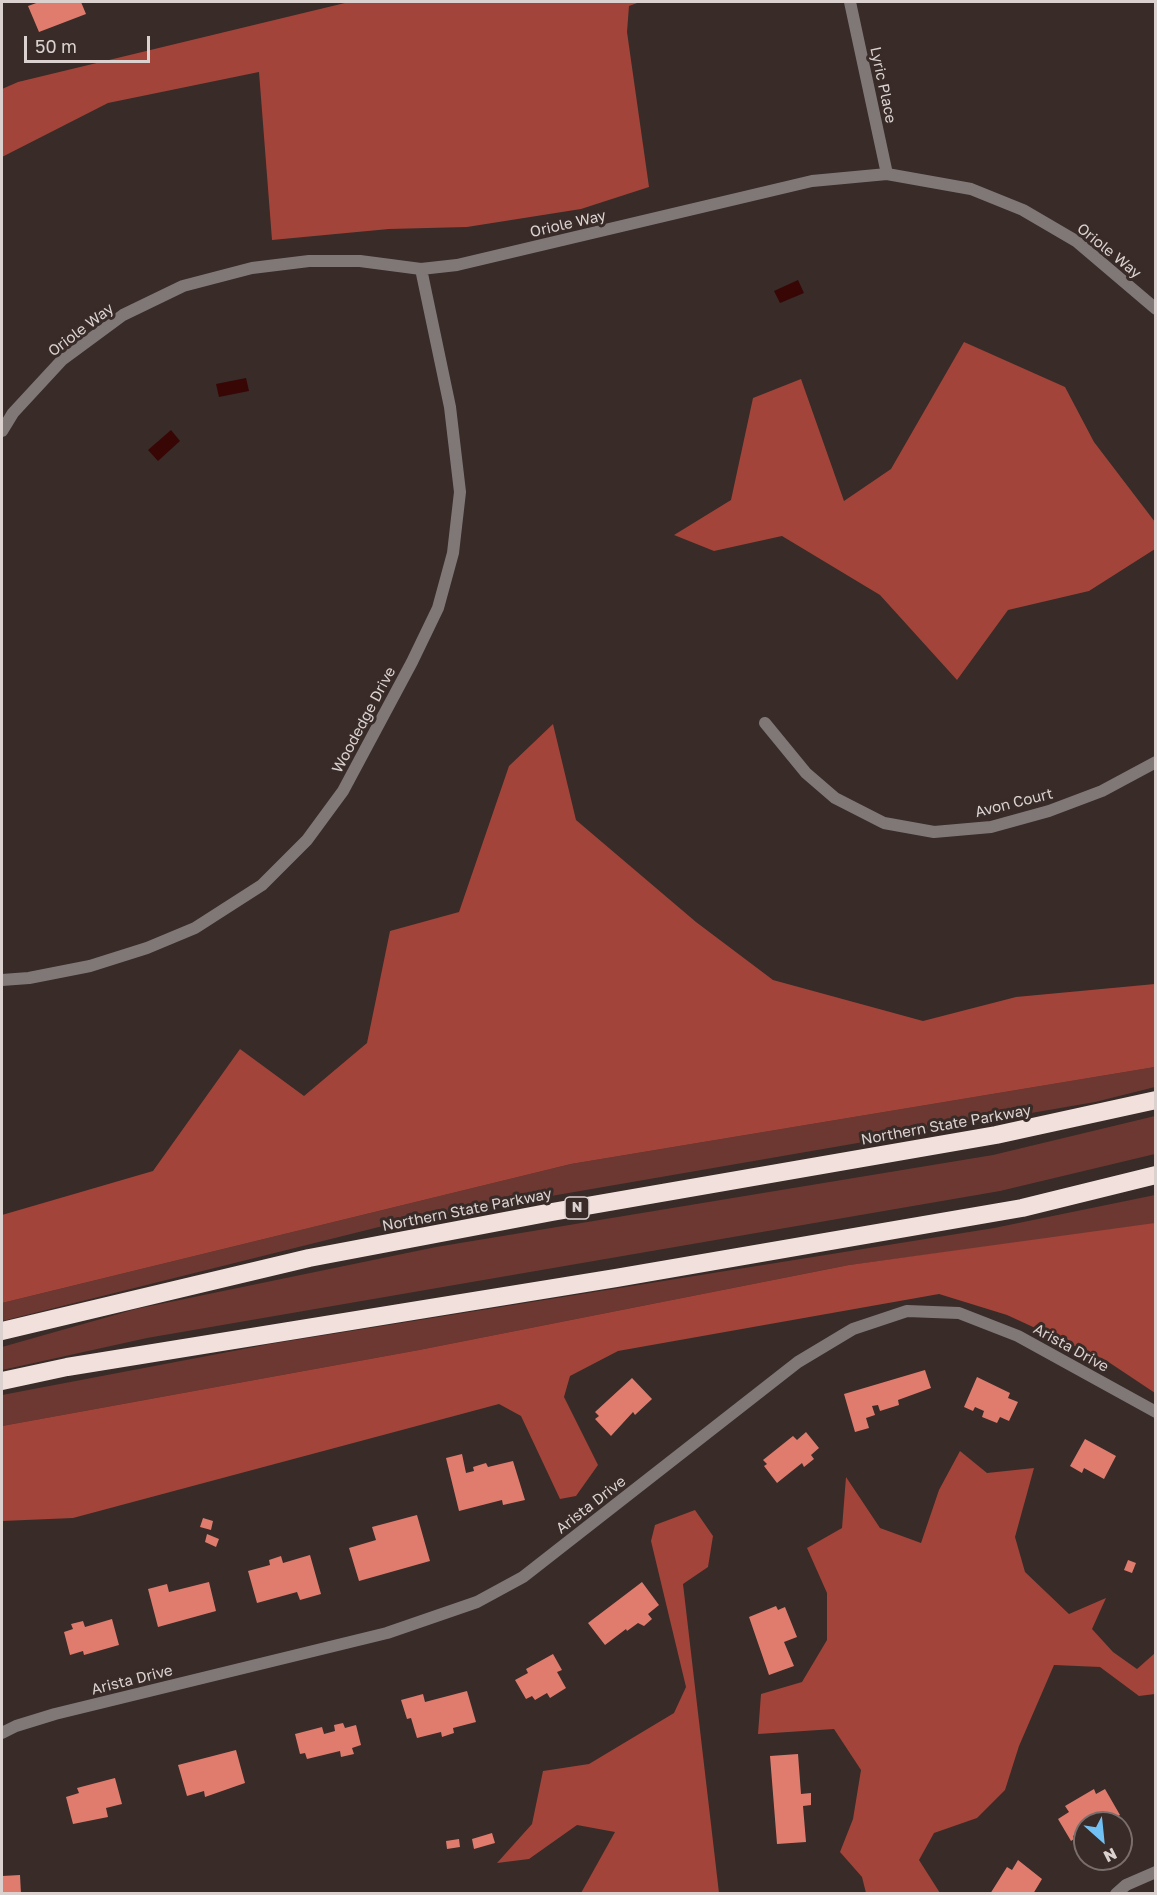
<!DOCTYPE html>
<html>
<head>
<meta charset="utf-8">
<style>
	body { margin:0 }
	#map { position:relative; width:1157px; height:1895px; overflow:hidden; background:#382b28; font-family:"Golos Text",sans-serif }
	canvas { display:block }
	.frame { position:absolute; inset:0; border:3px solid #dbd2d0; pointer-events:none }
	.north { position:absolute; left:1073px; top:1811px; width:60px; height:60px; box-sizing:border-box; background:#382b28; border:2px solid #796e6b; border-radius:50%; rotate:153deg; font-size:16px; font-weight:700; line-height:24px; text-align:center; color:#dbd2d0 }
	.north::after { content:''; display:block; margin:auto; width:21px; height:27px; background:#71c1f5; clip-path:polygon(50% 0,100% 100%,50% 72%,0 100%) }
	.scale { position:absolute; left:24px; top:36px; width:126px; height:27px; box-sizing:border-box; border:3px solid #dbd2d0; border-top:0; padding-left:8px; font-size:18px; line-height:21px; white-space:nowrap; color:#dbd2d0; -webkit-text-stroke:4px #382b28; paint-order:stroke }
</style>
</head>
<body>
<div id="map">
<canvas width="1157" height="1895"></canvas>
<div class="frame"></div>
<div class="north">N</div>
<div class="scale">50 m</div>
</div>
<script>
const ctx = document.querySelector('canvas').getContext('2d');
ctx.lineJoin = 'round';
function paint(path, color) { ctx.fillStyle = color; ctx.fill(path, 'evenodd'); }
const toPath = rows => new Path2D(rows.map(r => 'M' + r).join(''));
function stroke(path, color, width, dash) { ctx.strokeStyle = color; ctx.lineWidth = width; ctx.lineCap = dash ? 'butt' : 'round'; ctx.setLineDash(dash || []); ctx.stroke(path); }
function drawText(font, color, halo, rows, align = 'center') {
  ctx.font = font + ' "Golos Text",sans-serif'; ctx.lineWidth = 6; ctx.setLineDash([]); ctx.textBaseline = 'middle'; ctx.strokeStyle = halo; ctx.fillStyle = color; for (const [text, x, y, turn = 0] of rows) {
    ctx.save(); ctx.translate(x, y); ctx.rotate((+turn || 0) * Math.PI / 180); ctx.textAlign = isNaN(turn) ? turn : align; if (halo) ctx.strokeText(text, 0, 0); ctx.fillText(text, 0, 0); ctx.restore();
  }
}
paint(toPath([
	[1155,1067,1155,1087,1095,1102,395,1223,2,1321,2,1303,571,1164],
	[1155,1116,1155,1154,1000,1191,147,1338,2,1370,2,1347,136,1309,436,1247,993,1155],
	[1155,1195,1155,1223,1147,1226,849,1265,419,1350,2,1426,2,1395,270,1344,994,1228]
]), '#6d3831');
paint(toPath([
	[349,2,640,2,629,6,627,32,649,187,581,209,467,227,389,229,272,240,259,72,108,103,2,157,2,89,18,82],
	[964,342,1065,387,1094,442,1155,522,1155,549,1089,591,1008,610,957,680,880,595,782,536,714,551,674,535,731,500,753,398,801,379,844,501,891,469],
	[553,724,576,820,696,922,773,980,923,1021,1016,997,1155,984,1155,1067,571,1164,2,1303,2,1215,153,1171,240,1049,304,1096,367,1043,390,931,459,912,509,766],
	[1155,1223,1155,1393,1107,1361,1007,1315,939,1294,618,1351,570,1376,564,1397,598,1465,576,1496,560,1499,521,1416,499,1404,73,1518,2,1521,2,1426,419,1350,849,1265],
	[960,1451,987,1473,1034,1468,1015,1537,1025,1572,1069,1614,1106,1598,1092,1629,1113,1652,1137,1669,1155,1653,1155,1694,1139,1696,1100,1667,1054,1665,1019,1746,1005,1790,977,1818,934,1833,919,1860,940,1893,866,1893,862,1877,840,1852,853,1819,861,1770,834,1729,758,1734,761,1694,802,1682,827,1640,827,1593,807,1548,842,1528,846,1477,880,1528,921,1543,939,1490],
	[695,1510,713,1536,708,1567,683,1584,719,1893,581,1893,615,1832,577,1825,529,1859,497,1863,532,1824,543,1771,589,1764,674,1713,686,1687,651,1541,655,1525]
]), '#a24439');
paint(toPath([
	[798,280,804,293,780,303,774,291],
	[246,378,249,391,219,397,216,384],
	[171,430,180,441,158,461,148,450]
]), '#380705');
paint(toPath([
	[39,2,81,2,86,14,39,32,28,6],
	[925,1370,931,1388,898,1400,899,1405,880,1411,878,1405,872,1406,875,1415,866,1418,869,1428,855,1432,844,1394],
	[977,1377,1010,1393,1008,1398,1018,1402,1009,1421,1000,1417,997,1423,982,1417,984,1411,975,1407,973,1411,964,1407],
	[632,1378,652,1399,635,1415,633,1412,611,1436,595,1419,599,1416,595,1412],
	[806,1432,819,1448,811,1455,814,1459,804,1467,802,1463,777,1483,764,1466,767,1464,763,1460,793,1436,797,1440],
	[1085,1439,1116,1456,1104,1479,1084,1468,1082,1473,1070,1466],
	[462,1454,466,1473,474,1471,473,1467,486,1463,488,1467,513,1461,525,1500,503,1505,502,1500,459,1511,446,1458],
	[417,1515,430,1561,359,1581,349,1548,376,1540,372,1527],
	[203,1518,213,1521,211,1530,200,1527],
	[207,1534,219,1539,216,1547,205,1542],
	[310,1555,321,1594,300,1600,297,1592,257,1603,248,1571,270,1565,269,1560,281,1556,283,1563],
	[1128,1560,1136,1563,1132,1573,1124,1570],
	[209,1582,216,1611,158,1627,148,1589,167,1584,169,1592],
	[642,1582,659,1605,648,1614,652,1619,644,1626,638,1623,627,1631,626,1629,605,1645,588,1623],
	[776,1606,778,1610,785,1607,797,1637,784,1642,794,1666,769,1675,749,1617],
	[112,1619,119,1645,84,1655,83,1651,70,1655,64,1632,73,1629,71,1624,83,1621,85,1627],
	[553,1654,562,1670,557,1672,566,1688,550,1698,547,1693,535,1700,532,1696,526,1699,515,1680,528,1673,526,1669],
	[467,1691,476,1722,453,1728,454,1733,442,1737,441,1732,417,1738,411,1718,407,1719,401,1700,423,1694,425,1702],
	[343,1723,345,1728,356,1725,361,1745,352,1748,354,1754,341,1757,340,1751,307,1759,305,1753,300,1754,295,1734,322,1727,324,1734,335,1731,334,1725],
	[236,1750,245,1783,205,1797,204,1791,187,1796,178,1765],
	[798,1754,801,1794,811,1793,811,1805,803,1806,806,1842,777,1844,770,1756],
	[115,1778,122,1804,106,1808,108,1817,73,1824,66,1797,79,1793,77,1788],
	[1094,1789,1096,1794,1105,1789,1120,1815,1106,1823,1085,1823,1085,1836,1083,1830,1073,1836,1074,1839,1071,1841,1058,1819,1069,1812,1065,1806],
	[492,1833,495,1843,474,1849,472,1839],
	[459,1839,460,1847,447,1849,446,1841],
	[1018,1860,1042,1879,1033,1894,990,1894,1007,1867,1012,1870],
	[20,1875,21,1894,2,1894,2,1876]
]), '#e07c6e');
stroke(toPath([
	[850,2,887,174],
	[2,431,13,413,62,360,123,315,183,286,252,268,309,261,360,261,421,269,457,265,812,181,887,174,971,189,1023,210,1076,241,1156,309],
	[765,723,806,773,835,798,884,823,934,832,991,827,1049,811,1102,791,1156,762],
	[2,980,29,978,90,966,147,948,195,928,262,885,307,840,343,791,412,662,438,608,453,553,460,492,450,407,421,269],
	[2,1733,16,1726,55,1714,387,1633,477,1602,523,1577,798,1362,853,1329,907,1311,959,1313,1018,1336,1156,1412],
	[1116,1894,1126,1885,1156,1872]
]), '#807877', 12);
stroke(toPath([
	[2,1331,309,1258,552,1212,996,1135,1156,1100],
	[2,1381,67,1367,616,1278,1022,1208,1156,1175]
]), '#f2e0dd', 18);
for (const [x, y, w] of [
	[577,1208,24]
]) { const box = new Path2D(); box.roundRect(x - w / 2, y - 11, w, 22, 4.5); ctx.fillStyle = '#382b28'; ctx.fill(box); stroke(box, '#dbd2d0', 1.5); }
drawText('bold 14px', '#dbd2d0', null, [
	["N",577,1208]
]);
drawText('15px', '#dbd2d0', '#382b28', [
	["Lyric Place",883,85,78],
	["Oriole Way",568,224,-13],
	["Oriole Way",1109,251,39],
	["Oriole Way",81,330,-37],
	["Woodedge Drive",364,720,-62],
	["Avon Court",1014,803,-14],
	["Northern State Parkway",946,1125,-10],
	["Northern State Parkway",467,1210,-11],
	["Arista Drive",1071,1348,29],
	["Arista Drive",591,1505,-38],
	["Arista Drive",132,1680,-14]
]);
</script>
</body>
</html>
